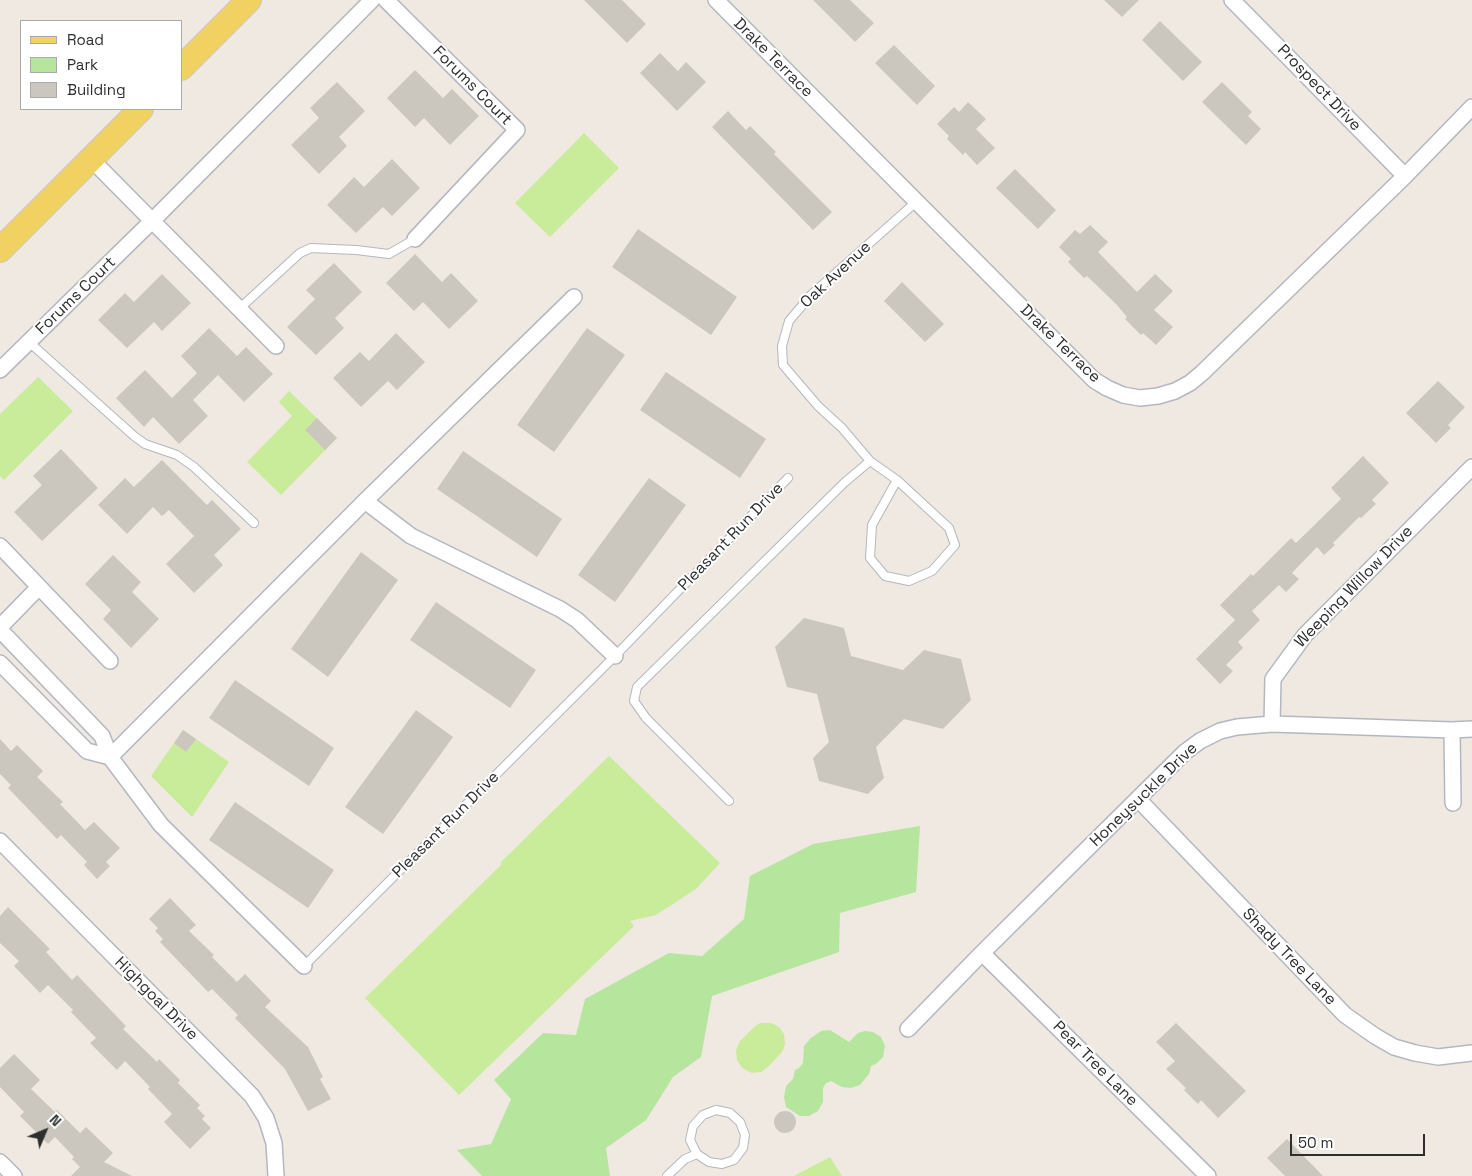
<!DOCTYPE html>
<html>
<head>
<meta charset="utf-8">
<style>
	body { margin:0 }
	#map { position:relative; width:1472px; height:1176px; overflow:hidden; background:#efe9e1; font-family:"Space Grotesk",sans-serif }
	canvas { display:block }
	.legend { position:absolute; left:20px; top:20px; width:162px; height:90px; box-sizing:border-box; background:#fff; border:1px solid #ababab; margin:0; padding:6px 9px; list-style:none; font-size:15px; color:#2e2e2e }
	.legend li { display:flex; align-items:center; gap:10px; height:25px }
	.legend b { width:25px; border:1px solid #ababab }
	.north { position:absolute; left:20px; top:1106px; width:50px; height:50px; -webkit-text-stroke:4px #fff; paint-order:stroke; rotate:45deg; font-size:14px; font-weight:700; line-height:20px; text-align:center; color:#2e2e2e }
	.north::after { content:''; display:block; margin:auto; width:18px; height:22px; background:#2e2e2e; clip-path:polygon(50% 0,100% 100%,50% 72%,0 100%) }
	.scale { position:absolute; left:1290px; top:1134px; width:135px; height:22px; box-sizing:border-box; border:2px solid #2e2e2e; border-top:0; padding-left:6px; font-size:15px; line-height:18px; white-space:nowrap; color:#2e2e2e; -webkit-text-stroke:4px #fff; paint-order:stroke }
</style>
</head>
<body>
<div id="map">
<canvas width="1472" height="1176"></canvas>
<ul class="legend">
<li><b style="height:6px;background:#f2d163"></b>Road</li>
<li><b style="height:14px;background:#b6e59e"></b>Park</li>
<li><b style="height:14px;background:#cbc7bf"></b>Building</li>
</ul>
<div class="north">N</div>
<div class="scale">50 m</div>
</div>
<script>
const ctx = document.querySelector('canvas').getContext('2d');
ctx.lineJoin = 'round';
function paint(path, color) { ctx.fillStyle = color; ctx.fill(path, 'evenodd'); }
const toPath = rows => new Path2D(rows.map(r => 'M' + r).join(''));
function stroke(path, color, width, dash) { ctx.strokeStyle = color; ctx.lineWidth = width; ctx.lineCap = dash ? 'butt' : 'round'; ctx.setLineDash(dash || []); ctx.stroke(path); }
function drawText(font, color, halo, rows, align = 'center') {
  ctx.font = font + ' "Space Grotesk",sans-serif'; ctx.lineWidth = 4; ctx.setLineDash([]); ctx.textBaseline = 'middle'; ctx.strokeStyle = halo; ctx.fillStyle = color; for (const [text, x, y, turn = 0] of rows) {
    ctx.save(); ctx.translate(x, y); ctx.rotate((+turn || 0) * Math.PI / 180); ctx.textAlign = isNaN(turn) ? turn : align; if (halo) ctx.strokeText(text, 0, 0); ctx.fillText(text, 0, 0); ctx.restore();
  }
}
paint(toPath([
	[920,826,916,892,840,913,839,952,712,996,701,1057,673,1077,646,1120,606,1148,610,1176,482,1176,457,1150,491,1144,511,1099,494,1080,543,1033,576,1035,585,999,669,953,702,956,744,919,750,876,813,844],
	[830,1030,849,1042,858,1033,865,1031,873,1032,881,1037,885,1046,883,1057,876,1064,871,1066,869,1074,860,1085,851,1088,842,1087,831,1081,826,1083,823,1088,823,1102,818,1111,809,1116,800,1116,786,1107,784,1097,786,1086,793,1079,795,1070,799,1068,803,1063,804,1046,811,1038,821,1031]
]), '#b6e59e');
paint(toPath([
	[584,133,619,168,550,237,515,203],
	[38,377,73,411,4,480,0,476,0,414],
	[289,391,337,438,281,495,247,462,292,416,279,402],
	[183,730,229,762,192,817,151,776],
	[609,756,720,863,696,889,656,915,630,921,634,926,459,1095,365,998,502,864,500,863],
	[760,1023,771,1023,779,1027,784,1034,785,1044,782,1052,769,1066,761,1072,752,1073,742,1068,737,1060,736,1050,740,1041,753,1028],
	[830,1157,842,1176,794,1176]
]), '#c9ec9a');
paint(toPath([
	[584,0,622,0,646,24,627,43],
	[813,0,850,0,874,23,855,42],
	[1104,0,1139,0,1122,17],
	[1160,21,1202,62,1183,81,1142,40],
	[894,45,935,86,917,105,875,63],
	[660,53,678,71,686,62,706,82,677,111,640,73],
	[415,70,443,98,452,89,479,116,450,145,424,118,415,127,387,98],
	[337,82,365,111,339,137,347,146,319,174,291,145,319,118,310,108],
	[1222,82,1252,112,1248,116,1261,129,1246,145,1202,102],
	[968,102,986,119,976,129,995,148,977,165,965,152,963,155,947,139,949,136,937,124,954,107,959,112],
	[728,111,746,130,750,126,776,152,774,154,832,212,813,230,712,127],
	[392,159,420,188,392,216,383,207,356,233,327,205,354,177,364,187],
	[1015,169,1056,210,1038,229,996,188],
	[1090,225,1108,242,1098,252,1137,292,1155,274,1173,291,1154,310,1173,327,1156,345,1143,333,1141,335,1125,319,1127,317,1116,304,1087,276,1084,278,1068,262,1071,259,1059,247,1075,230,1080,234],
	[638,229,737,297,711,335,612,267],
	[415,254,442,282,451,273,478,301,449,329,423,302,414,311,386,283],
	[334,263,362,292,335,318,344,328,316,355,287,327,315,299,306,290],
	[162,274,191,303,162,331,154,322,127,348,98,320,125,293,134,302],
	[902,282,944,324,925,342,884,301],
	[209,328,237,356,246,347,273,374,244,402,218,375,193,400,208,416,179,444,153,417,144,427,116,398,145,370,172,398,197,373,181,356],
	[587,328,625,355,554,452,517,425],
	[396,333,425,362,397,390,388,381,361,407,333,378,360,352,369,361],
	[666,372,766,439,740,478,640,410],
	[1438,381,1465,407,1448,425,1451,428,1436,443,1406,413],
	[317,418,337,438,325,450,305,430],
	[61,449,98,488,42,541,14,512,42,485,33,476],
	[463,451,562,519,537,557,437,489],
	[1363,456,1389,483,1372,500,1376,504,1361,518,1359,517,1333,543,1335,545,1324,555,1317,547,1292,573,1299,579,1286,592,1279,585,1252,611,1260,620,1238,642,1243,648,1226,665,1233,671,1220,684,1196,659,1235,620,1220,605,1251,574,1253,576,1291,538,1296,543,1341,499,1331,488],
	[162,460,207,505,212,500,241,529,214,555,223,565,194,593,166,564,194,536,169,510,162,516,153,507,127,534,98,505,125,478,134,487],
	[649,478,686,505,615,602,578,575],
	[361,552,398,580,328,677,291,649],
	[113,555,141,582,132,592,159,619,131,648,103,619,111,610,85,584],
	[436,602,536,670,510,708,410,640],
	[804,618,844,628,851,656,903,670,924,650,961,659,971,700,943,729,904,719,876,747,884,778,868,794,819,781,813,758,829,742,817,694,787,687,775,647],
	[235,680,334,748,309,786,209,718],
	[416,710,453,737,383,834,345,807],
	[183,730,196,739,186,752,174,743],
	[0,739,11,751,17,745,43,771,37,777,63,802,60,804,85,830,94,822,120,848,106,862,110,866,97,879,84,865,87,862,61,835,57,839,8,788,11,785,0,774],
	[235,802,334,870,308,908,209,840],
	[170,898,196,925,189,931,214,955,212,957,237,982,245,974,271,1001,265,1007,308,1047,323,1077,320,1079,331,1099,308,1111,285,1069,235,1018,238,1015,212,989,208,992,160,942,163,939,155,931,158,928,149,919],
	[8,907,50,949,46,952,72,980,77,975,126,1026,123,1029,157,1062,159,1059,180,1080,178,1083,200,1105,197,1108,205,1116,202,1119,211,1128,190,1149,164,1122,172,1114,148,1089,150,1087,125,1061,117,1070,90,1043,96,1038,71,1012,73,1010,48,985,40,993,14,966,19,961,0,943,0,916],
	[1176,1023,1246,1091,1218,1118,1201,1100,1198,1104,1184,1090,1186,1088,1166,1069,1175,1061,1156,1042],
	[14,1054,40,1080,31,1089,55,1112,57,1110,80,1133,86,1127,113,1153,104,1162,132,1176,71,1176,80,1167,72,1159,74,1157,55,1137,48,1144,20,1116,24,1112,0,1087,0,1068],
	'774 1122a11 11 0 1 1 22 0a11 11 0 1 1-22 0Z',
	[1287,1139,1323,1176,1285,1176,1267,1158]
]), '#cbc7bf');
const lane = toPath([
	[239,309,300,253,311,248,356,250,389,254,415,239],
	[29,342,134,436,145,444,177,455,194,467,254,523],
	[897,480,949,528,955,545,932,571,909,581,885,576,870,558,872,525,897,480,870,461,842,428,818,406,783,365,782,346,789,321,811,295,916,202],
	[729,801,646,718,634,701,637,687,844,483,870,461],
	[304,966,615,656,788,478],
	[716,1110,730,1113,740,1122,745,1135,743,1148,734,1160,722,1164,709,1162,697,1154,690,1140,693,1126,703,1115,716,1110],
	[667,1176,685,1159,697,1154]
]);
const street = toPath([
	[386,0,517,130,415,239],
	[716,0,1094,380,1107,388,1123,395,1140,398,1158,396,1175,391,1190,383,1202,373,1405,176,1472,107],
	[1232,0,1405,176],
	[91,159,276,346],
	[0,370,152,221,372,0],
	[365,501,411,536,560,609,577,620,615,656],
	[0,546,110,661],
	[0,627,39,587],
	[0,630,102,736,110,757,161,825,304,966],
	[0,663,87,751,110,757],
	[1272,724,1273,679,1305,635,1472,467],
	[1452,730,1453,803],
	[110,757,365,501,574,297],
	[1138,799,1345,1015,1375,1036,1394,1047,1415,1053,1438,1057,1472,1053],
	[0,841,252,1096,266,1118,274,1143,276,1176],
	[982,953,1208,1176],
	[908,1029,982,953,1185,752,1200,741,1220,731,1237,727,1272,724,1452,730,1472,729],
	[0,1162,14,1176]
]);
const primary = toPath([
	[181,68,249,0],
	[0,250,141,109]
]);
stroke(lane, '#b4b7c1', 10);
stroke(street, '#b4b7c1', 18);
stroke(primary, '#c9c9c9', 26);
stroke(lane, '#fff', 8);
stroke(street, '#fff', 15);
stroke(primary, '#f2d163', 24);
drawText('16px', '#2e2e2e', '#fff', [
	["Drake Terrace",773,58,45],
	["Forums Court",472,86,45],
	["Prospect Drive",1319,88,46],
	["Oak Avenue",836,275,-43],
	["Forums Court",76,296,-44],
	["Drake Terrace",1060,344,44],
	["Pleasant Run Drive",731,537,-46],
	["Weeping Willow Drive",1354,587,-46],
	["Honeysuckle Drive",1144,795,-44],
	["Pleasant Run Drive",446,825,-45],
	["Shady Tree Lane",1289,957,46],
	["Highgoal Drive",156,999,45],
	["Pear Tree Lane",1095,1064,45]
]);
</script>
</body>
</html>
